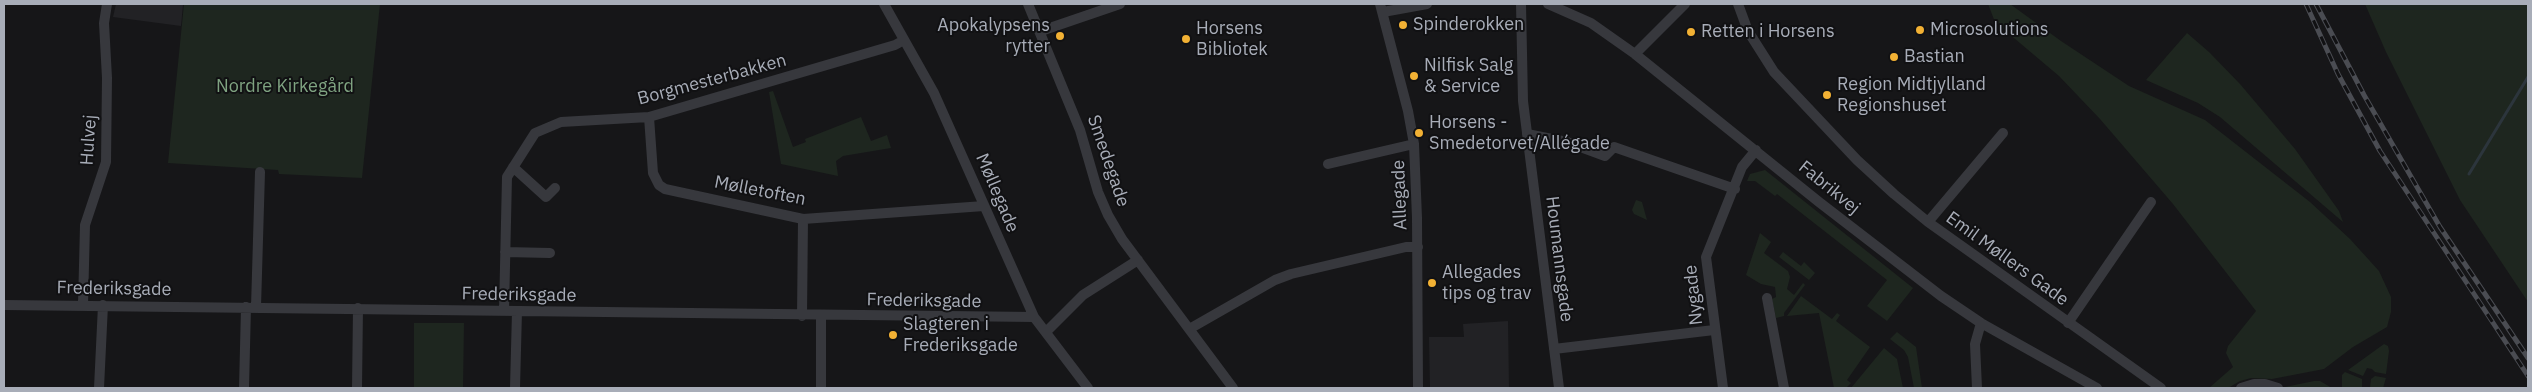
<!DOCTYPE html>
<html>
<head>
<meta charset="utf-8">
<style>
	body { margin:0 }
	#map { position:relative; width:2532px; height:392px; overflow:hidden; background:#161618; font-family:"IBM Plex Sans",sans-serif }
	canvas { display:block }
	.frame { position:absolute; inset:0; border:5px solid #a8adb8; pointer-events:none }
</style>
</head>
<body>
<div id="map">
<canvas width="2532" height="392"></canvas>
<div class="frame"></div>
</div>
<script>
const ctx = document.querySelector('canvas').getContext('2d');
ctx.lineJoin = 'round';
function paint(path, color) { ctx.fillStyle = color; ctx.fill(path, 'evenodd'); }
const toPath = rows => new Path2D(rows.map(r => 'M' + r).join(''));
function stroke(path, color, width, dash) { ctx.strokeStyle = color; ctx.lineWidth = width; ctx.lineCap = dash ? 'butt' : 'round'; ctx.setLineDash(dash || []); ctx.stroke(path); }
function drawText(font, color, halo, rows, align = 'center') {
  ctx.font = font + ' "IBM Plex Sans",sans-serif'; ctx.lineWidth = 4; ctx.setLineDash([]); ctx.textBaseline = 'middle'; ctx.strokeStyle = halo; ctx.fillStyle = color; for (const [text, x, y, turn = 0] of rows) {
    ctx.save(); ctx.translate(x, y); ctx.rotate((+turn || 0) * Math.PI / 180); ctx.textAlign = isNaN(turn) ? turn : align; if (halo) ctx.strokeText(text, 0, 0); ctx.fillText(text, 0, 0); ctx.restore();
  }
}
paint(toPath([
	[116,4,183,4,181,26,113,17],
	[1508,321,1509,388,1430,388,1429,337,1464,337,1463,324]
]), '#222225');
paint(toPath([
	[184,4,380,4,362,178,279,174,278,170,168,163],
	[1988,4,2010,4,2061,41,2129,86,2205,120,2310,202,2350,239,2379,271,2391,297,2391,312,2387,327,2353,347,2324,369,2272,379,2251,378,2240,381,2228,388,2209,388,2233,367,2226,353,2228,346,2256,311,2173,204,2100,119,2059,76,1995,22],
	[2365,4,2528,4,2528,302,2460,200,2386,52],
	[2187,33,2209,52,2240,84,2295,149,2339,211,2343,222,2220,117,2198,103,2146,80],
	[773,91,793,147,806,142,805,139,861,117,871,141,887,135,891,148,843,156,836,161,838,176,781,164,769,92],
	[1765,170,1913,288,1887,321,1867,306,1887,280,1777,194,1775,196,1755,181,1747,181,1750,174],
	[1636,200,1642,202,1647,220,1634,214,1632,210],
	[1760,233,1771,242,1764,253,1788,271,1790,277,1787,289,1794,295,1803,283,1805,285,1784,313,1784,316,1776,318,1772,299,1776,297,1775,287,1761,284,1746,275],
	[1783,252,1801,266,1804,262,1815,273,1809,280,1779,257],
	[1801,296,1832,319,1837,313,1840,315,1836,321,1870,347,1847,380,1851,383,1846,388,1834,388,1819,313,1787,316],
	[414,323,464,323,463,388,414,388],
	[1897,332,1916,347,1922,388,1914,388,1908,357,1904,350,1890,339],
	[2384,344,2388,346,2389,351,2386,374,2375,372,2372,369,2367,368,2363,376,2348,370],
	[1884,348,1897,359,1903,388,1851,388],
	[2345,372,2362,379,2362,388,2342,387,2342,375],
	[2375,376,2386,378,2383,388,2370,388,2371,379],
	[2314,381,2320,381,2332,388,2285,387]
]), '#1e261f');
stroke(toPath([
	[2469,174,2528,77]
]), '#2c353c', 3);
stroke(toPath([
	[884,4,934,93,1034,317,1088,388],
	[1028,4,1080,130,1098,192,1108,215,1122,239,1233,388],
	[1380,4,1408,111,1414,144,1417,218,1418,388],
	[1521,4,1523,101,1559,388],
	[1548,4,1591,23,1635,54,1819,202,1941,296,1981,323,2097,388],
	[1738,4,1748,31,1774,72,1857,160,1894,194,1928,222,2161,388],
	[1383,12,1427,4],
	[1041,31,1120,4],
	[1635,54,1685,4],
	[649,117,653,173,659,185,665,189,803,219,984,206],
	[1527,134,1567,142,1605,156,1614,147,1735,189],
	[1328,164,1414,144],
	[513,167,546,197,555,188],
	[1928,222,2003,133],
	[505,252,550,253],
	[1767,298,1784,388],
	[4,305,1034,317],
	[83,305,85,225,106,162,107,78,104,23,107,4],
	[256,307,260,172],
	[504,311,507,177,535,133,561,122,649,117,895,45,904,40],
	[802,316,803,219],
	[2068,323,2151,202],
	[1191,328,1275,280,1291,274,1406,247,1418,247],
	[1046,332,1083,295,1138,260],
	[1554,349,1714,330],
	[99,388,103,305],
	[244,388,246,307],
	[357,388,358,308],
	[515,388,517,311],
	[821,388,821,315],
	[1723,388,1706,257,1742,167,1756,150],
	[1977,388,1975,344,1981,323],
	[2241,388,2254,384,2265,384,2278,388]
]), '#37383d', 10);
const rail = toPath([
	[2306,4,2338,74,2380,151,2528,376],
	[2316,4,2364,95,2440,227,2528,358]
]);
stroke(rail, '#4a4c52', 5);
stroke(rail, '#111113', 3, [9]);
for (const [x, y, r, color] of [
	[1403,25,5,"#f2b134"],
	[1920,30,5,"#f2b134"],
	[1691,32,5,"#f2b134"],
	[1060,36,5,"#f2b134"],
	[1186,39,5,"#f2b134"],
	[1894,57,5,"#f2b134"],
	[1414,76,5,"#f2b134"],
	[1827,95,5,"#f2b134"],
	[1419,133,5,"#f2b134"],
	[1432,283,5,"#f2b134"],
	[893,335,5,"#f2b134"]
]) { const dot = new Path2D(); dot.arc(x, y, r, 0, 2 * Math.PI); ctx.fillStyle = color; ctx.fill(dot); stroke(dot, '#111113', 2); }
drawText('18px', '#a8adb8', '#111113', [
	["Spinderokken",1413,25],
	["Apokalypsens",1050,26,"right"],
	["rytter",1050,47,"right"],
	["Horsens",1196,29],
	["Bibliotek",1196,50],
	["Microsolutions",1930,30],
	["Retten i Horsens",1701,32],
	["Bastian",1904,57],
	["Nilfisk Salg",1424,66],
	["& Service",1424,87],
	["Region Midtjylland",1837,85],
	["Regionshuset",1837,106],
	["Horsens -",1429,123],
	["Smedetorvet/Allégade",1429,144],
	["Allegades",1442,273],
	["tips og trav",1442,294],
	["Slagteren i",903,325],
	["Frederiksgade",903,346]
], 'left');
drawText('18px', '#a8adb8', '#111113', [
	["Borgmesterbakken",712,80,-15],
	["Hulvej",89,140,-86],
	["Smedegade",1108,161,71],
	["Fabrikvej",1829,188,39],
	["Mølletoften",760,191,11],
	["Møllegade",997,193,67],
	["Allegade",1400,195,-92],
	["Houmannsgade",1559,259,83],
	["Emil Møllers Gade",2007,259,36],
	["Frederiksgade",114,289,1],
	["Frederiksgade",519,295,1],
	["Nygade",1694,295,-96],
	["Frederiksgade",924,301,1]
]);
drawText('18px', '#7fa381', '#111113', [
	["Nordre Kirkegård",285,87]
]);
</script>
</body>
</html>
